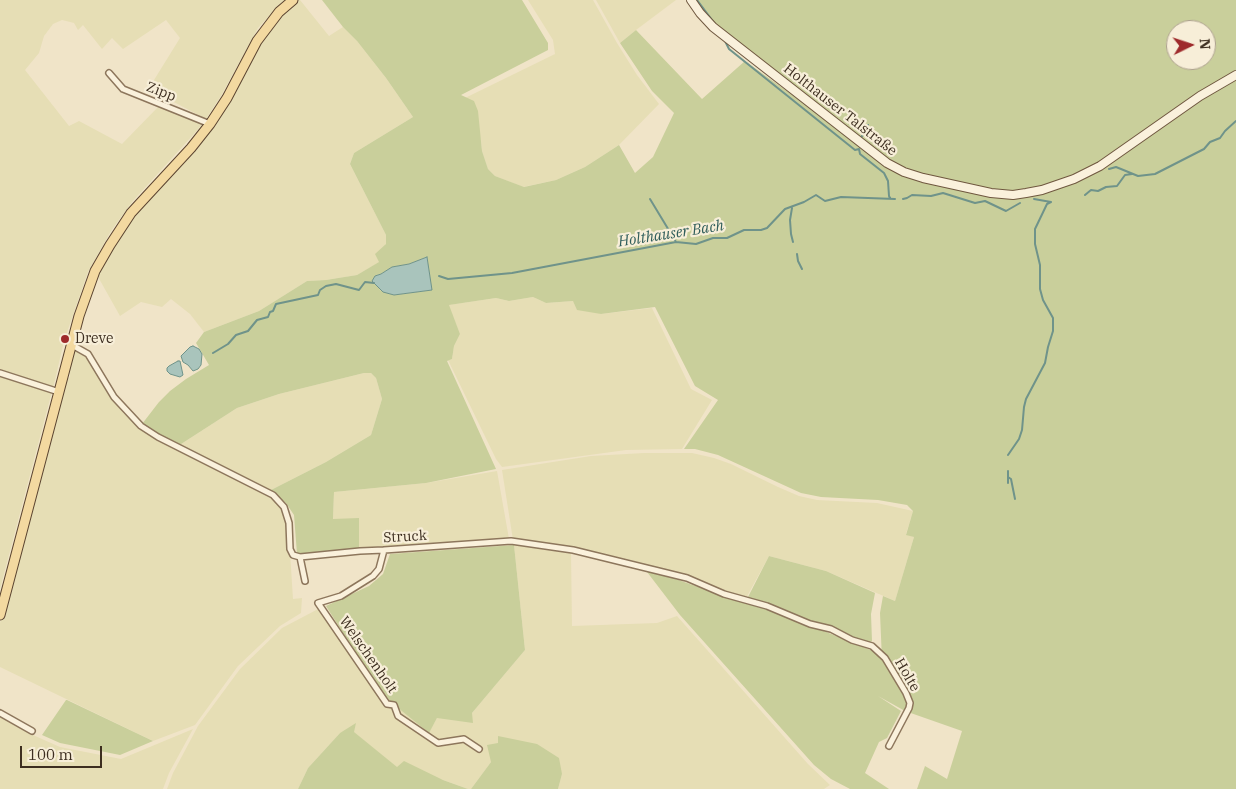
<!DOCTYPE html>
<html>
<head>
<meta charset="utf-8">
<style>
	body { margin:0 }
	#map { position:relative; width:1236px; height:789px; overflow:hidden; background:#f0e4c8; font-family:"IBM Plex Serif",serif }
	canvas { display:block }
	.north { position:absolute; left:1166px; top:20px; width:50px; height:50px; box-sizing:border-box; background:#f7eed8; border:1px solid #ada18e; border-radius:50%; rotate:86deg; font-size:14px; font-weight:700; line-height:20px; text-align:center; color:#3d2e20 }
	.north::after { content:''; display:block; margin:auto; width:18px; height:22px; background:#9e2a2b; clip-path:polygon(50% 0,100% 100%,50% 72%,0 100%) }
	.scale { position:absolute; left:20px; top:746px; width:82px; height:22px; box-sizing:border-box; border:2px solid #3d2e20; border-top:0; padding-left:6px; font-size:15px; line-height:18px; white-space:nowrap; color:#3d2e20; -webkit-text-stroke:4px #f7eed8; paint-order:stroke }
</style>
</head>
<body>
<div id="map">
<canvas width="1236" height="789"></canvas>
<div class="north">N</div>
<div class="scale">100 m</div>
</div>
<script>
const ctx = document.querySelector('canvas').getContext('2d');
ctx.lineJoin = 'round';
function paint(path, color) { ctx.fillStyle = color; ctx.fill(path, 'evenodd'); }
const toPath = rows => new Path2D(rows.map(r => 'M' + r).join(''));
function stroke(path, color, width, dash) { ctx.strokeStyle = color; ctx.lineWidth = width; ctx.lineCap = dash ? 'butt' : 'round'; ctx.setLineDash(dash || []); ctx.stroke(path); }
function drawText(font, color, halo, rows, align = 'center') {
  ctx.font = font + ' "IBM Plex Serif",serif'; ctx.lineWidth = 4.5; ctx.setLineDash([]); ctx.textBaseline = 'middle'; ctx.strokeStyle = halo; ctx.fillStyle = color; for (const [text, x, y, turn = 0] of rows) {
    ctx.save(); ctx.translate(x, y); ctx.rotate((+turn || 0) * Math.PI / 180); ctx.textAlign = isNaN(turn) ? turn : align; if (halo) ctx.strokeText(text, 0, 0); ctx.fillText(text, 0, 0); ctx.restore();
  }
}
paint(toPath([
	[0,0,289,0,281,3,258,28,221,96,206,119,155,92,154,80,180,38,166,20,123,49,112,38,102,49,83,25,78,30,74,23,62,20,53,24,44,36,39,53,25,70,69,126,79,121,122,144,158,107,164,107,203,124,132,202,111,231,88,272,64,341,55,380,0,589],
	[297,0,300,0,329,36,343,27,357,41,386,78,413,117,354,153,350,164,386,235,386,244,380,262,357,275,326,280,307,281,259,311,204,332,190,314,171,299,162,307,141,302,120,316,97,275,104,260,133,216,187,157,255,49,288,8],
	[528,0,593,0,617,43,637,75,659,104,619,145,585,167,556,180,523,187,495,176,488,169,482,151,481,140,465,98,555,54,553,40],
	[596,0,676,0,636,30,620,43],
	[533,297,546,303,573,301,601,314,652,308,691,389,712,400,682,449,626,450,502,467,496,459,448,360,452,359,454,346,460,334,448,305,496,298,509,301],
	[73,350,78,350,87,355,113,400,124,414,147,433,269,495,284,511,288,521,293,599,302,598,301,613,280,626,238,666,195,725,153,741,0,667,0,623,65,380,70,377,70,374,67,371],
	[364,373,371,373,376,378,382,399,371,435,326,462,271,490,178,446,237,408,279,394],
	[644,453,692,453,714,458,731,464,778,487,799,496,817,500,877,503,913,511,906,534,914,537,895,601,826,571,769,556,745,600,687,577,635,561,570,548,513,540,502,470,591,456],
	[497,471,509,539,359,549,333,519,334,492,426,483],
	[514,545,571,553,572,626,657,623,677,616,808,764,830,785,824,789,558,789,562,774,498,736,498,743,491,762,471,789,468,789,443,780,397,768,353,732,340,733,308,768,298,789,167,789,173,773,198,726,240,669,282,628,322,607,377,687,392,703,429,732,437,718,472,713,525,650],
	[0,714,33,735,60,747,121,759,193,729,169,773,163,789,0,789]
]), '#e6deb5');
paint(toPath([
	[322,0,522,0,548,43,548,50,461,95,474,101,478,111,482,151,488,169,495,176,524,187,556,180,585,167,619,145,635,173,653,157,674,113,652,91,620,43,636,30,702,99,745,61,837,127,842,122,715,23,696,0,1236,0,1236,789,917,789,925,766,947,779,962,731,905,711,878,696,901,711,887,738,879,742,865,773,889,789,850,789,831,779,814,765,680,615,644,568,727,597,772,610,878,653,882,660,880,613,883,596,895,601,914,537,906,535,913,511,907,505,878,500,821,497,801,493,718,455,695,449,684,449,718,400,695,386,655,307,601,314,577,310,573,301,546,303,533,297,509,301,496,298,449,305,460,334,454,346,452,359,447,361,496,469,426,483,334,492,333,519,359,518,359,549,303,556,297,554,294,515,286,503,271,490,326,462,371,435,382,399,376,378,371,373,364,373,279,394,237,408,178,446,142,424,159,402,170,391,186,379,209,365,196,343,204,332,259,311,307,281,326,280,357,275,379,262,375,254,386,244,386,235,350,164,354,153,413,117,386,78,357,41,343,27],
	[1176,30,1206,30,1206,60,1176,60],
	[427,257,431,290,394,295,380,290,375,276,381,274,392,267,409,264],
	[514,545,525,650,472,713,473,723,437,718,429,733,392,703,377,687,326,606,369,586,383,574,390,554],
	[769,556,826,571,875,593,871,614,872,641,868,643,845,635,826,625,809,622,795,615,747,599],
	[66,700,67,700,153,741,120,755,60,743,42,735],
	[356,723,354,732,397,767,404,761,443,780,468,789,298,789,308,768,340,733],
	[498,736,537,744,559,758,562,774,558,789,471,789,491,762,487,745,498,743]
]), '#c9cf9b');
const water = toPath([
	[427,257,432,290,394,295,383,292,372,281,375,276,381,274,392,267,409,264,427,257],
	[193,346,199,349,202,354,201,365,198,369,193,371,188,365,183,362,181,356,190,347,193,346],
	[178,361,180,361,183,375,180,377,170,374,167,371,167,368,169,366,178,361]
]);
paint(water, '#a9c4bc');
stroke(water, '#6f938a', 1);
stroke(toPath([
	[697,0,715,24],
	[724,39,729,49,855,150,859,149,860,154,884,173,888,181,889,196,890,198],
	[861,138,868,125],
	[1109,169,1116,167,1121,169,1138,176,1155,174,1204,149,1210,142,1220,138,1225,131,1236,121],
	[1085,195,1091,190,1098,191,1106,187,1117,186,1125,175,1132,174],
	[650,199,676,242],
	[903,199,907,198,912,195,931,196,943,193,975,203,985,201,1006,211,1020,203],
	[1034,199,1051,202],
	[792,208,790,220,791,234,793,242],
	[797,254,798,261,802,269],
	[439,276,448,279,512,273,676,242,696,244,713,238,727,238,744,230,761,230,767,228,785,209,804,202,816,195,825,201,841,197,895,199],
	[213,353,228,344,236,335,248,331,257,320,268,317,270,312,273,311,276,304,318,295,320,290,326,286,336,284,359,290,365,282,374,283],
	[1008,455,1019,439,1022,430,1024,407,1026,399,1045,363,1048,347,1053,331,1053,318,1043,300,1040,289,1040,265,1035,244,1035,229,1047,204,1051,202],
	[1008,471,1008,483],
	[1008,477,1011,479,1015,499]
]), '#6f938a', 2);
const street = toPath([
	[109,73,123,89,210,124],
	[72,345,88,354,114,397,141,426,158,437,273,495,284,507,289,523,290,549,293,555,300,557,360,551,384,550,511,541,573,550,687,578,724,594,767,606,810,624,831,629,852,640,872,646,885,658,906,693,910,703,909,708,889,746],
	[0,373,59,392],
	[384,550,379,569,373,576,341,596,318,603,387,704,394,705,398,716,438,743,464,739,479,749],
	[300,557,305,581],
	[0,713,32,731]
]);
const secondary = toPath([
	[691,0,700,13,713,27,887,163,904,172,923,178,991,193,1013,195,1026,193,1042,190,1074,179,1100,166,1200,96,1236,75]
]);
const primary = toPath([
	[0,615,79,316,95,271,110,245,131,213,191,148,210,124,227,98,257,41,279,12,293,0]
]);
stroke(street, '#8d765c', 8);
stroke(secondary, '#6f573f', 10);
stroke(primary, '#5b4430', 11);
stroke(street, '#faf1dc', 5);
stroke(secondary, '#faf1dc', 8);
stroke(primary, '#f3d9a0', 9);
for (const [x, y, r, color] of [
	[65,339,5,"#9e2a2b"]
]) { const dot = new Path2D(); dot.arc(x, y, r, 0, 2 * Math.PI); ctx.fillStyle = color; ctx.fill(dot); stroke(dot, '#f7eed8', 2); }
drawText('14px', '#3d2e20', '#f7eed8', [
	["Zipp",161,92,21],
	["Holthauser Talstraße",840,110,38],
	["Struck",405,537,-3],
	["Welschenholt",368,655,55],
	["Holte",907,675,60]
]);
drawText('14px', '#3d2e20', '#f7eed8', [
	["Dreve",75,339]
], 'left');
drawText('italic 15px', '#2f5d5a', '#f7eed8', [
	["Holthauser Bach",671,234,-9]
]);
</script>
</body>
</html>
